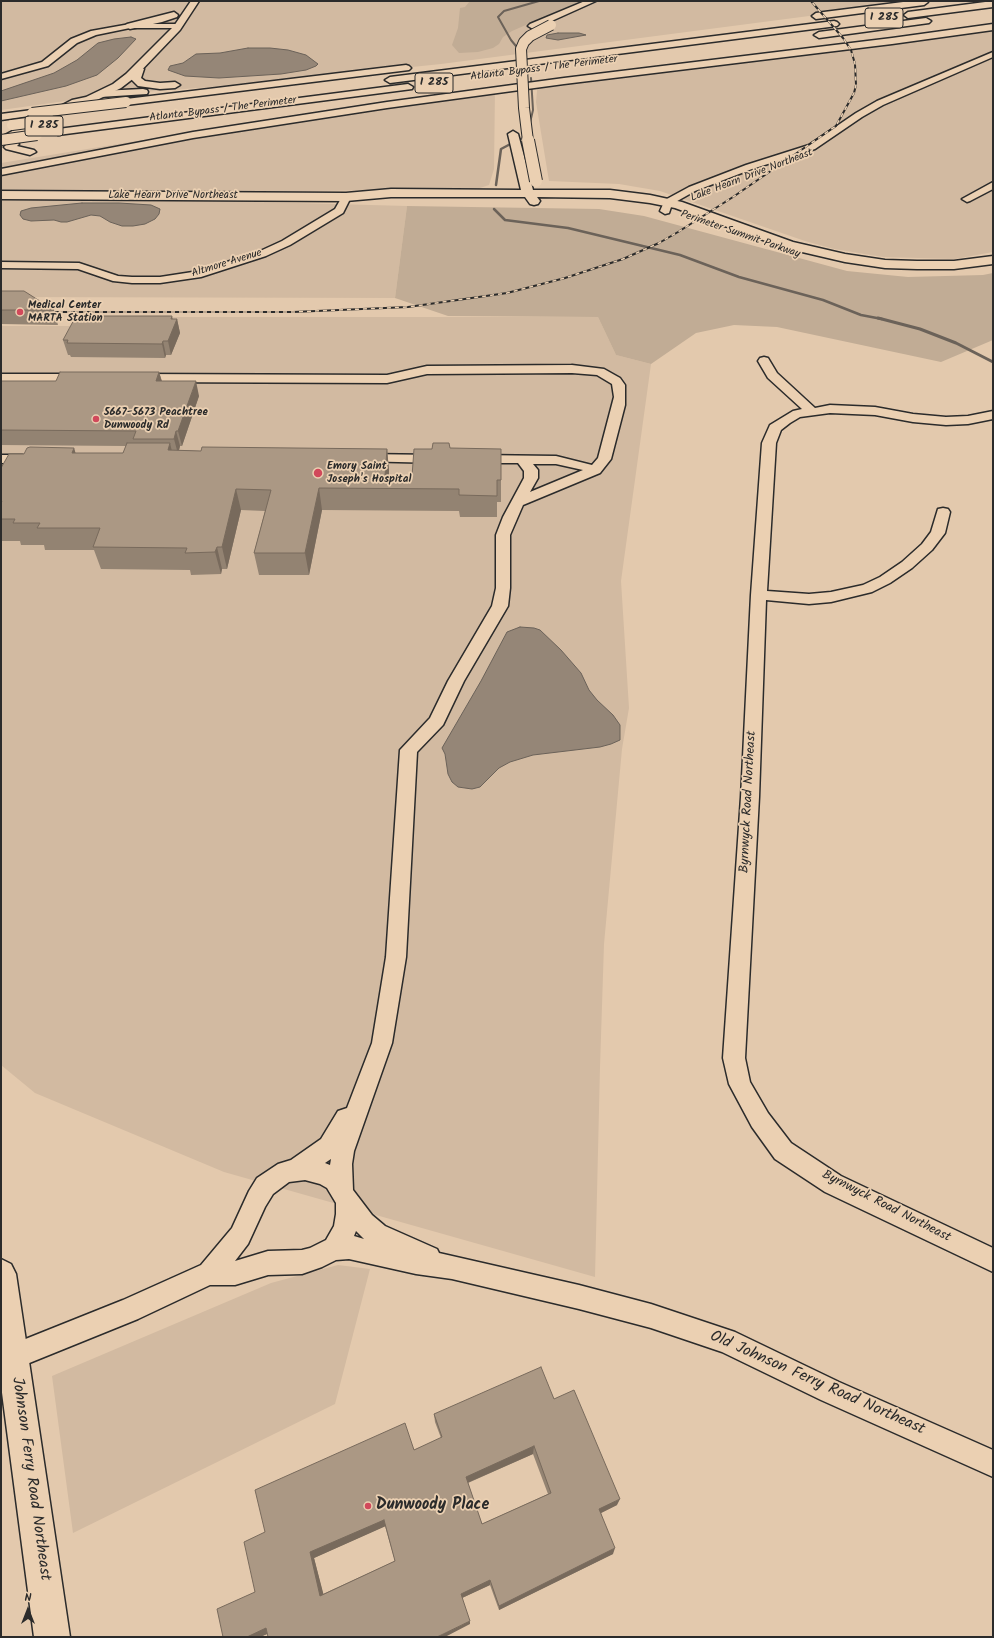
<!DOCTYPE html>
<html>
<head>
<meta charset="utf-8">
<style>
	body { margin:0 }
	#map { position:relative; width:994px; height:1638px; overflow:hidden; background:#e3c9ad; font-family:Kalam,sans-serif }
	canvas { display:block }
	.frame { position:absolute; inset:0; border:2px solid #2b2b2b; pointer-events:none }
	.north { position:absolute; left:8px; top:1590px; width:40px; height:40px; -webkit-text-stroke:3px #ebd0b2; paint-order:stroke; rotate:0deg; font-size:11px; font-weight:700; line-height:16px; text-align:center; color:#2b2b2b }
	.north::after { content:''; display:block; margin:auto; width:14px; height:18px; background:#2b2b2b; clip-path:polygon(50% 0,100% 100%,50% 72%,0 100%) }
</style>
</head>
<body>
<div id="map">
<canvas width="994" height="1638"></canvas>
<div class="frame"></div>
<div class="north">N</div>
</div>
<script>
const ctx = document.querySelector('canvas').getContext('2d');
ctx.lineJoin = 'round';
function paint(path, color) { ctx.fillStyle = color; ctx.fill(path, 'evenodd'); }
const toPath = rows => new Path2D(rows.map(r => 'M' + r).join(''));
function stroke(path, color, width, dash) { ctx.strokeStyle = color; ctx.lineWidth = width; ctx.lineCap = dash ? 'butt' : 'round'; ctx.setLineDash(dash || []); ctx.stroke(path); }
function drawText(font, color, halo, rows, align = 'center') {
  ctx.font = font + ' Kalam,sans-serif'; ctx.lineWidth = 3.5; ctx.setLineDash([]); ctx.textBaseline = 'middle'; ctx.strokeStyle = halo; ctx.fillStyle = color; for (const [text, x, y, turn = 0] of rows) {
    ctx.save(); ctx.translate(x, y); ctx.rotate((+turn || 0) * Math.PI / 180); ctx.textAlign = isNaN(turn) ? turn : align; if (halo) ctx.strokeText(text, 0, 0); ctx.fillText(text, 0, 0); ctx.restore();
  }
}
paint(toPath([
	[1,1,924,1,441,64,238,85,116,94,1,110],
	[993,25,993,252,955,259,883,257,834,249,805,241,660,191,619,184,549,181,536,102,538,81],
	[495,89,494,169,489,185,477,189,309,191,1,191,1,163,180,134],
	[1,199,187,200,407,206,395,298,1,297],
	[98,317,598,317,616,355,651,364,621,581,629,708,622,749,604,944,600,1067,595,1277,224,1172,35,1093,1,1065,1,326,80,326],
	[338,1265,370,1269,335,1404,73,1533,52,1376,271,1283]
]), '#d2baa1');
paint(toPath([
	[470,1,581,1,512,31,503,37,499,44,493,48,478,52,459,53,452,45,458,28,460,8,465,7],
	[407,206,599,209,644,216,847,271,908,277,983,275,993,273,993,340,941,362,777,327,734,325,696,333,651,364,616,355,598,317,448,316,395,298]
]), '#c1ac95');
const water = toPath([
	[558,33,579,33,586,35,558,40,546,38,547,35,558,33],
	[131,37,136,39,118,58,97,75,66,86,1,101,1,91,54,73,77,60,98,43,114,39,131,37],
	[248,48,270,48,288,50,306,55,318,64,316,66,306,70,281,74,219,78,185,76,168,70,170,66,183,63,196,54,220,53,248,48],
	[82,203,119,203,151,205,160,209,159,214,155,219,145,224,133,226,122,226,110,222,100,216,91,215,67,222,61,222,54,220,31,221,23,219,20,215,21,211,31,208,82,203],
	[520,627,534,628,540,630,561,650,581,673,589,690,597,700,613,715,620,725,620,740,611,744,600,747,533,755,510,762,499,768,480,787,472,789,458,787,452,782,448,774,445,754,442,748,481,681,507,632,520,627]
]);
paint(water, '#958677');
stroke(water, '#6b6259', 1);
stroke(toPath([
	[520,51,511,40,498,17,504,11,539,1],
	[529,127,533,110,531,78],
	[516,141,523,138,525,135]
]), '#6b6259', 2);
stroke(toPath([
	[496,185,501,149,518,140],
	[494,209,505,220,568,228,680,255,739,277,823,300,861,315,882,319]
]), '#6b6259', 2.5);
stroke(toPath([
	[878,318,920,329,956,343,993,362]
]), '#6b6259', 3);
const minor = toPath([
	[130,24,178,24,182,26,178,28,130,28,96,35,77,43,48,66,1,79,1,74,42,62,71,39,91,31,130,24],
	[993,52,993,57,883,105,862,117,815,149,752,169,695,191,672,204,669,213,665,214,660,211,665,200,689,187,746,165,809,145,856,113,877,101,993,52],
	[993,182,993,189,970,201,967,202,962,199,993,182],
	[346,194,351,197,343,213,290,245,266,256,201,277,160,283,132,283,113,281,78,269,1,268,1,262,79,263,118,276,132,277,160,277,199,271,258,252,282,241,335,209,343,195,346,194],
	[764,357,768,358,777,373,815,408,830,405,875,407,913,414,946,417,968,416,993,411,993,419,968,424,946,425,913,422,875,415,830,413,800,417,790,423,781,430,776,443,767,591,809,594,831,592,863,585,880,577,902,562,922,544,931,532,938,509,943,508,948,509,950,512,945,533,932,550,912,568,890,583,872,592,831,602,809,604,766,600,759,797,745,1058,750,1082,768,1113,791,1143,841,1176,993,1248,993,1272,825,1192,775,1159,752,1127,729,1084,723,1058,741,797,751,595,762,443,770,425,793,411,802,409,768,378,758,361,760,358,764,357],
	[572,365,604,369,620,378,625,385,625,405,611,459,600,473,523,505,510,535,510,588,508,606,464,681,443,725,417,752,406,957,392,1043,354,1151,352,1164,353,1190,372,1215,385,1226,437,1249,439,1253,579,1285,651,1304,735,1332,839,1382,993,1450,993,1477,821,1400,722,1352,651,1328,579,1309,452,1279,416,1274,349,1259,336,1260,322,1267,302,1274,268,1275,235,1285,210,1285,138,1319,12,1370,3,1366,1,1361,1,1353,3,1348,123,1300,201,1265,232,1228,249,1191,257,1178,278,1164,291,1160,321,1139,338,1111,347,1108,372,1043,386,957,400,750,430,718,448,681,492,606,496,588,496,535,503,517,524,478,524,471,518,463,477,463,472,462,470,459,472,456,477,455,556,456,592,465,598,458,614,397,612,384,597,375,572,373,427,374,387,383,136,382,132,381,130,378,132,375,136,374,387,375,427,366,572,365],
	[533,464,556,464,583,470,530,492,538,478,538,470,533,464],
	[331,1159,330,1165,325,1163,331,1159],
	[305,1180,320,1184,327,1188,336,1203,336,1214,334,1226,326,1240,310,1248,302,1250,268,1251,235,1261,248,1244,265,1207,273,1194,289,1182,305,1180],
	[356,1231,364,1239,354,1236,356,1231],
	[1,374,81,374,85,375,87,378,85,381,81,382,1,382,1,374],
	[363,454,438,455,443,456,445,459,443,462,438,463,358,461,356,458,358,455,363,454],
	[1,455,22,455,27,456,29,459,27,462,22,463,1,463,1,455]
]);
const major = toPath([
	[191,1,199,1,180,30,134,78,121,88,93,102,79,105,1,144,1,137,72,100,86,97,113,84,126,74,174,26,191,1],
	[585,1,596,1,536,28,533,29,528,26,530,24,585,1],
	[174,12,178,15,177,17,162,22,130,29,125,26,127,24,174,12],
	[513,131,518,134,533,190,610,190,650,195,682,202,793,242,845,254,885,260,917,261,954,261,993,256,993,264,954,269,917,269,885,268,845,262,785,248,675,208,650,203,610,198,537,197,540,201,538,204,534,205,530,204,525,197,391,197,346,201,1,199,1,191,346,193,391,189,521,190,508,134,513,131],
	[1,1259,11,1264,16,1274,70,1637,34,1637,1,1385,1,1259]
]);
const highway = toPath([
	[911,1,928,2,924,5,816,19,812,16,816,13,911,1],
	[993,1,993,7,908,18,904,15,908,12,993,1],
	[926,18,931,21,929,23,819,38,814,35,819,32,926,18],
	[834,21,837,22,839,24,837,26,390,83,385,80,390,77,834,21],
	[993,24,993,30,892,44,564,84,387,108,193,138,1,175,1,169,193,132,387,102,564,78,892,38,993,24],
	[406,65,409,66,411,68,409,70,126,105,121,102,126,99,406,65],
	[139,66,144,69,141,78,145,81,160,83,175,82,180,85,175,88,160,89,138,86,131,79,134,69,139,66],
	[408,84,413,87,412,89,58,135,53,132,58,129,408,84],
	[143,89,147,90,148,92,147,94,100,97,95,94,100,91,143,89],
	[32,110,36,111,37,113,36,115,1,120,1,114,32,110],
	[13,141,17,142,19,144,17,146,34,150,36,152,30,155,6,149,4,147,6,145,13,141]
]);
stroke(minor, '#2b2b2b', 3);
stroke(major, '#2b2b2b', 3);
stroke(highway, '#2b2b2b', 3);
paint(minor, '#ebd0b2');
paint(major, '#ebd0b2');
paint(highway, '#ebd0b2');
const rail = toPath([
	[43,312,293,312,408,307,507,293,565,278,623,259,659,243,678,232,733,197,836,126,854,93,856,85,855,64,851,50,843,38,811,1]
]);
stroke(rail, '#2b2b2b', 2);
stroke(rail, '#ebd0b2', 1.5, [4]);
const majorBridgeFar1 = toPath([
	[528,141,524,108,521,49,524,42,530,36,551,25]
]);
const majorBridge = toPath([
	[528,140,536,181]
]);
const highwayBridge = toPath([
	[32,113,126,102],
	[12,125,50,120],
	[1,140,37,135]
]);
stroke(majorBridgeFar1, '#2b2b2b', 12, []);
stroke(majorBridge, '#2b2b2b', 14, []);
stroke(highwayBridge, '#2b2b2b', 12, []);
stroke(majorBridgeFar1, '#ebd0b2', 10);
stroke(majorBridge, '#ebd0b2', 12);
stroke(highwayBridge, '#ebd0b2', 10);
paint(toPath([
	[1,291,54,310,58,325,1,324],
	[173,319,177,319,180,333,171,355,166,355,165,358,71,357,70,355,68,355,63,340],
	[159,372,162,381,199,396,182,446,180,446,179,450,201,451,387,449,389,470,389,476,412,476,432,449,450,448,501,470,501,502,497,502,497,517,460,517,459,511,322,510,309,575,259,575,254,553,265,511,241,510,227,569,222,569,221,574,191,575,190,570,101,569,94,550,45,550,44,545,21,545,20,541,1,541,1,468,24,454,74,448,75,453,123,453,126,446,1,445,1,381,56,381],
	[554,1399,617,1505,601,1513,613,1554,499,1610,490,1585,462,1598,470,1624,267,1634,260,1637,223,1637,255,1592,265,1532,414,1450,441,1438,435,1422,434,1414],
	[533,1454,548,1494,482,1524,468,1483],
	[385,1526,395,1561,323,1594,314,1558]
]), '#938372');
paint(toPath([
	[172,316,174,325,177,319,180,333,171,355,168,341,171,319],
	[163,341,166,355,165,358,162,344],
	[159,372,163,386,156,381],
	[196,381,199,396,182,446,178,431],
	[176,431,180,446,178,454,174,439],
	[170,443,175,464,168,450],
	[74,448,81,470,72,453],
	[387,449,389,470,388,489,385,476],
	[319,488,322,510,309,575,305,553],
	[236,489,241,510,227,569,222,547],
	[217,547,222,569,221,574,215,552],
	[534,1446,533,1454,467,1483,466,1477],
	[620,1499,617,1505,597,1515,599,1509],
	[384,1520,386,1526,314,1558,325,1600,320,1596,310,1552],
	[615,1548,613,1554,499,1610,499,1606],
	[490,1580,490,1585,462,1598,461,1594],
	[470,1621,470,1624,445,1637,437,1637],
	[266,1628,272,1632,260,1637,247,1637]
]), '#786a5c');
const building = toPath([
	[1,291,24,291,54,310,1,310,1,291],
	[76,316,172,316,171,319,177,319,168,341,163,341,162,344,67,343,68,340,63,340,76,316],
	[60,372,159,372,156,381,196,381,178,431,176,431,174,439,133,439,136,431,1,430,1,381,56,381,60,372],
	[127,443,170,443,168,450,201,451,202,447,387,449,385,476,412,476,414,449,432,449,433,443,449,443,450,448,501,449,501,480,497,480,497,496,459,495,459,489,319,488,305,553,254,553,271,490,236,489,222,547,217,547,215,552,185,553,187,548,93,547,100,528,37,528,40,523,13,523,15,519,1,519,1,503,2,501,1,501,1,468,9,454,24,454,27,448,30,447,74,448,72,453,123,453,127,443],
	[541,1367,554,1399,574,1390,620,1499,599,1509,615,1548,499,1606,490,1580,461,1594,470,1621,437,1637,268,1637,266,1628,247,1637,223,1637,217,1609,255,1592,244,1542,265,1532,255,1490,405,1423,414,1450,442,1437,434,1414,541,1367],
	[534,1446,551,1493,482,1524,466,1477,534,1446],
	[384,1520,395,1561,320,1596,310,1552,384,1520]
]);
paint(building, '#ab9884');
stroke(building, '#786a5c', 1);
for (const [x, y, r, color] of [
	[20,312,4,"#d1495b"],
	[96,419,4,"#d1495b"],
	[318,473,5,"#d1495b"],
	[368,1506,4,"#d1495b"]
]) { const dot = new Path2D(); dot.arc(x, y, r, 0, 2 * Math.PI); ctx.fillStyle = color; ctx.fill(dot); stroke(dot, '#ebd0b2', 1.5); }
drawText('11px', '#2b2b2b', '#ebd0b2', [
	["Atlanta Bypass / The Perimeter",544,69,-7],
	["Atlanta Bypass / The Perimeter",223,110,-7],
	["Lake Hearn Drive Northeast",752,176,-21],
	["Lake Hearn Drive Northeast",173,196],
	["Perimeter Summit Parkway",740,235,19],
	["Altmore Avenue",227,264,-17]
]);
drawText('bold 11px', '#2b2b2b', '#ebd0b2', [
	["Medical Center",28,306],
	["MARTA Station",28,319],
	["5667-5673 Peachtree",104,413],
	["Dunwoody Rd",104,426],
	["Emory Saint",327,467],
	["Joseph's Hospital",327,480]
], 'left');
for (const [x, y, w] of [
	[884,18,38],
	[434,83,38],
	[44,126,38]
]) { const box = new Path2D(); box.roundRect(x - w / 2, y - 10, w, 20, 3); ctx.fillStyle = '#ebd0b2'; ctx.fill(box); stroke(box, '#2b2b2b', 1); }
drawText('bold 12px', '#2b2b2b', null, [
	["I 285",884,18],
	["I 285",434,83],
	["I 285",44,126]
]);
drawText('13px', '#2b2b2b', '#ebd0b2', [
	["Byrnwyck Road Northeast",749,802,-87],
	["Byrnwyck Road Northeast",886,1207,27]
]);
drawText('16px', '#2b2b2b', '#ebd0b2', [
	["Old Johnson Ferry Road Northeast",817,1384,24],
	["Johnson Ferry Road Northeast",30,1479,82]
]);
drawText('bold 16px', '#2b2b2b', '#ebd0b2', [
	["Dunwoody Place",376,1506]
], 'left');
</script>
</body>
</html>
